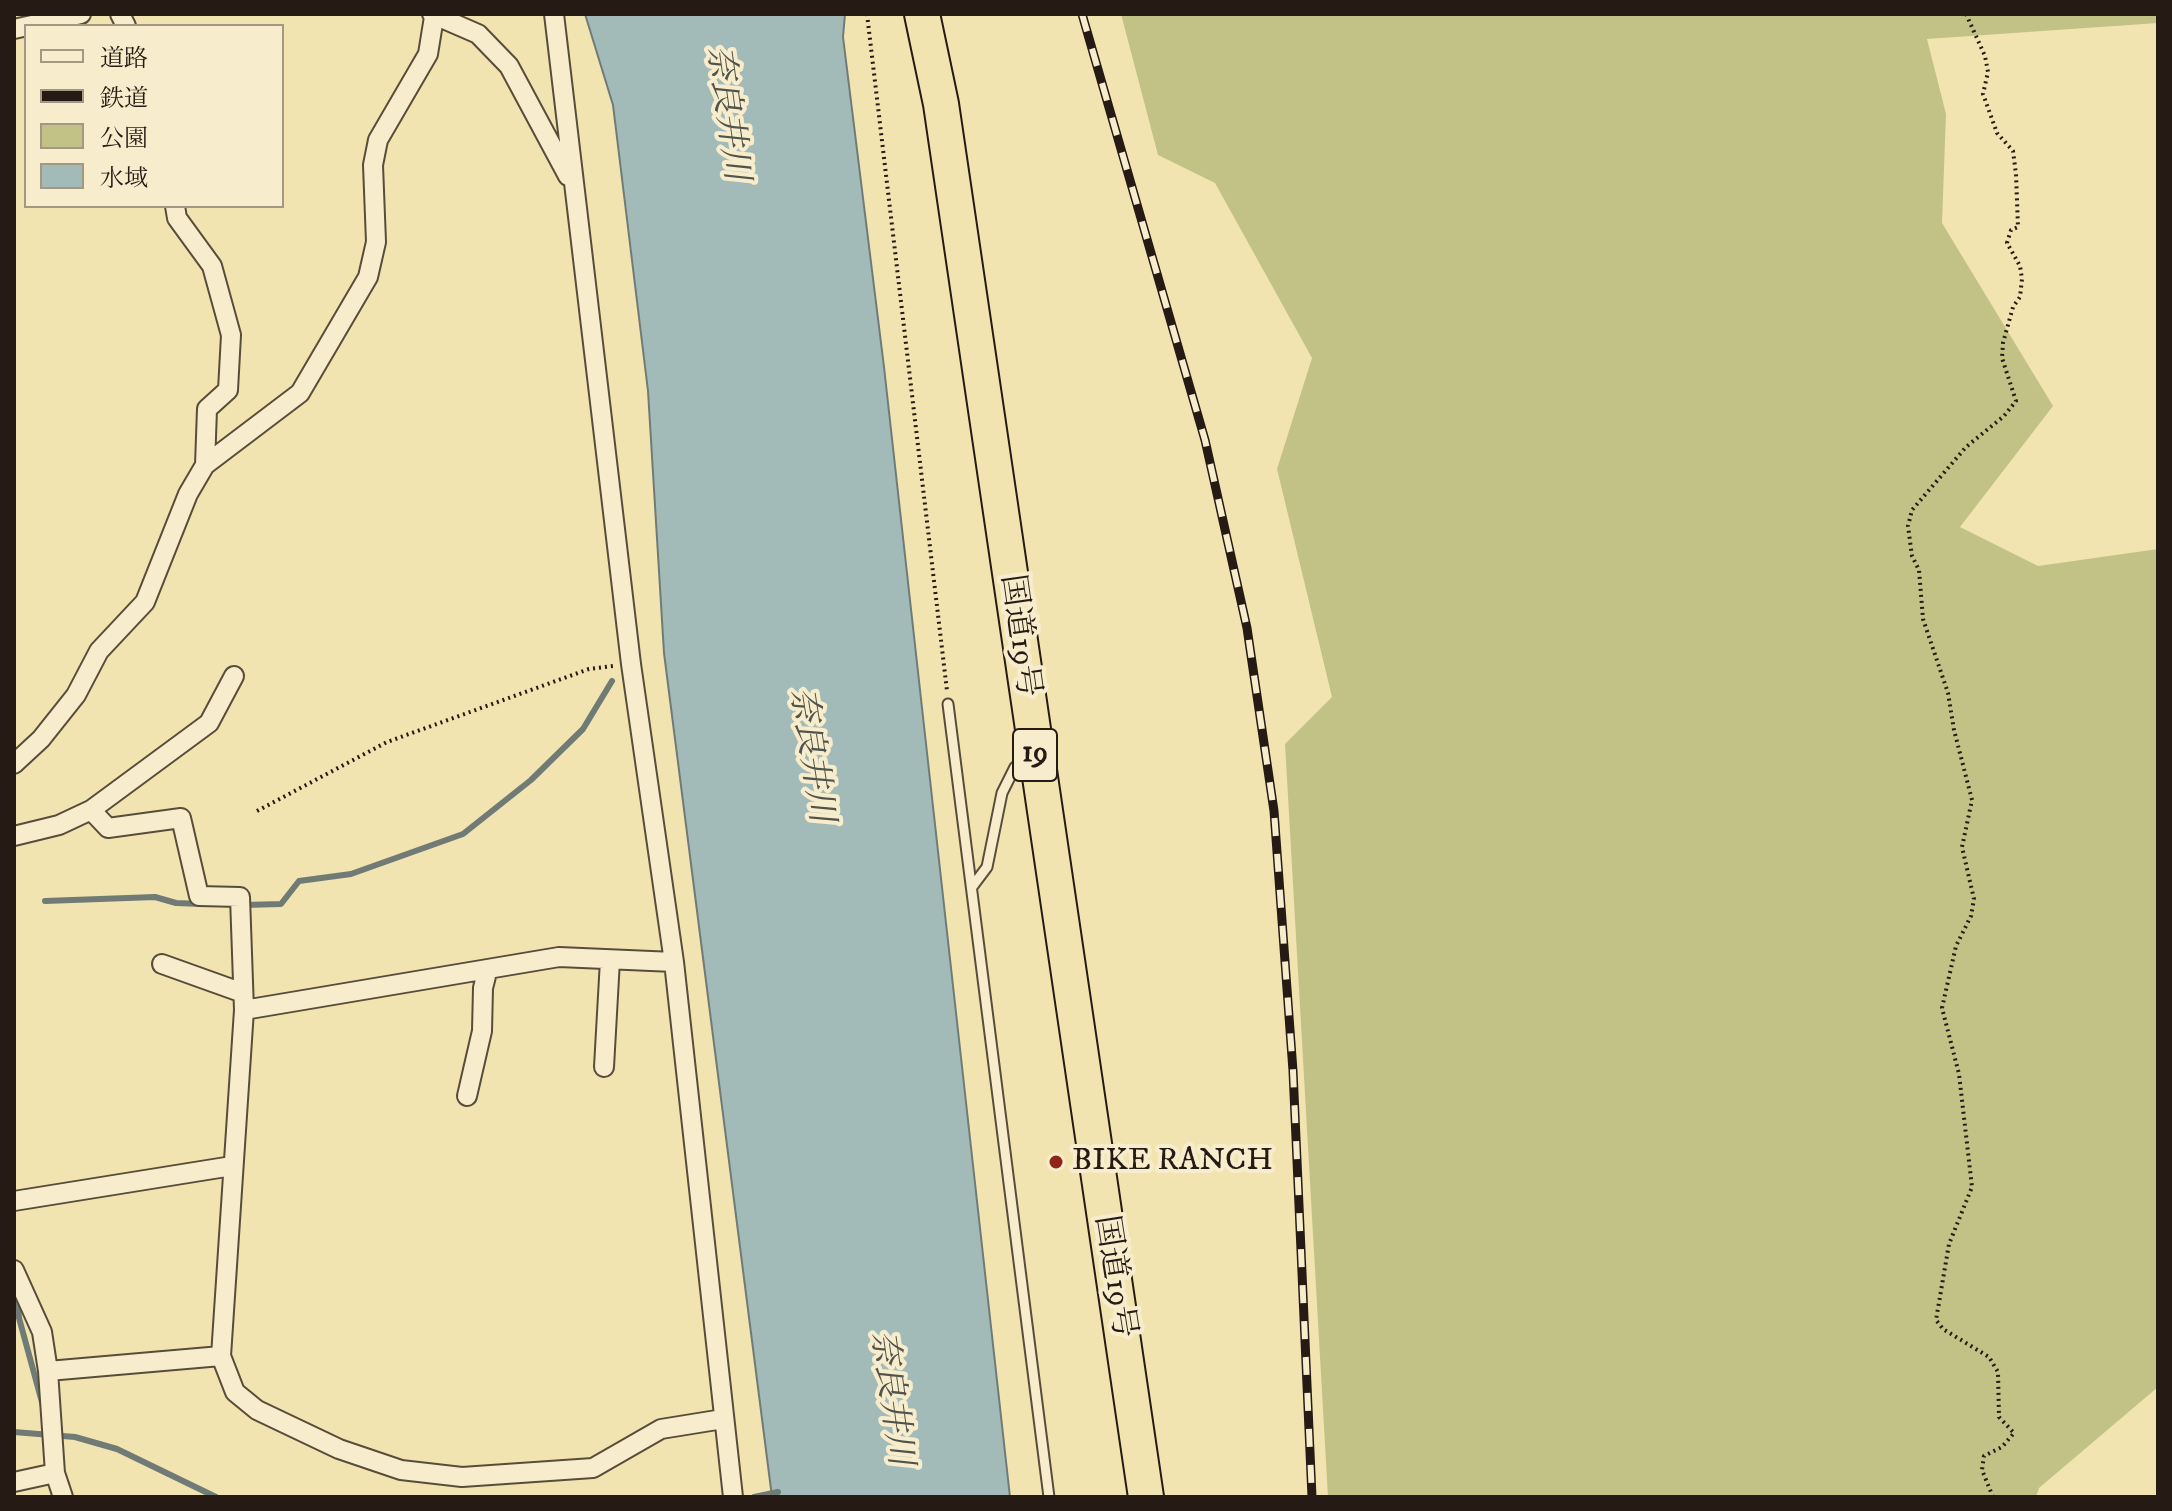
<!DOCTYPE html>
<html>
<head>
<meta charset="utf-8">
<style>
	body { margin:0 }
	#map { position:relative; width:2172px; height:1511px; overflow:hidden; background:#f2e4b0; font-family:"IM FELL DW Pica","Noto Serif JP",serif }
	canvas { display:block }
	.frame { position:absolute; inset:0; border:16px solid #251b14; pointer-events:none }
	.legend { position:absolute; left:24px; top:24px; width:260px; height:184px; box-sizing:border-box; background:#f7edcc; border:2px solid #a39982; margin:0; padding:10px 14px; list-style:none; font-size:24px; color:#251b14 }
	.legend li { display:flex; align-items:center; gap:16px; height:40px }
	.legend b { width:40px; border:2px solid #a39982 }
</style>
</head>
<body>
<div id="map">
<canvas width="2172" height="1511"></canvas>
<div class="frame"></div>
<ul class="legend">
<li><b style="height:10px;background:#f7edcc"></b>道路</li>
<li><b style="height:10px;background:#251b14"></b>鉄道</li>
<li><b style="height:22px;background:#c2c286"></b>公園</li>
<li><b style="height:22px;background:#a2bbb8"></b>水域</li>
</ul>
</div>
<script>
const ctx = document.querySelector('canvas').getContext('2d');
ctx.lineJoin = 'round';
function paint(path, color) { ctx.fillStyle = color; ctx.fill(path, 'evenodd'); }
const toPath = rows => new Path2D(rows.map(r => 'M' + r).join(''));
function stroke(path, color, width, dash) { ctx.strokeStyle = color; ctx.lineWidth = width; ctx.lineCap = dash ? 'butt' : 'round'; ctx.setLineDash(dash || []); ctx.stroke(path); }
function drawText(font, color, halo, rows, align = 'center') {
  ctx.font = font + ' "IM FELL DW Pica","Noto Serif JP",serif'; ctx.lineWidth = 8; ctx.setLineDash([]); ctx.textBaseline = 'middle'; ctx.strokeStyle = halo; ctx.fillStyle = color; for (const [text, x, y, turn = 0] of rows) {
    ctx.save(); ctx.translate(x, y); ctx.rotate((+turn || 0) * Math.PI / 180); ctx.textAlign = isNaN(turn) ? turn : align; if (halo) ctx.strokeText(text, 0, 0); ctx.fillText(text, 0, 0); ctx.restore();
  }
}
paint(toPath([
	[1121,14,2158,14,2158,23,1927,39,1946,114,1942,223,2053,406,1960,527,2038,566,2158,549,2158,1387,2039,1488,2036,1497,1328,1497,1285,744,1332,697,1277,469,1312,358,1215,183,1158,155]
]), '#c2c286');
const water = toPath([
	[585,14,845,14,843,37,884,367,1010,1497,772,1497,664,653,648,391,613,105,585,14]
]);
paint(water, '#a2bbb8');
stroke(water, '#707b76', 2);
stroke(toPath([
	[45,901,155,897,176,903,201,904],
	[244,905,281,904,299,881,351,874,463,834,531,780,583,729,612,681],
	[17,1292,19,1318,43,1406],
	[14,1432,75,1437,117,1449,216,1497],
	[754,1497,778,1492]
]), '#707b76', 6);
const lane = toPath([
	[948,704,1049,1497],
	[972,887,987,867,1002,793,1015,767,1030,755]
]);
const street = toPath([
	[120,14,126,26],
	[432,14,478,34,509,66,568,176],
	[554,14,631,664,674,962,733,1497],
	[14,29,81,14],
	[175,206,177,218,212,266,231,335,228,390,207,409,205,465],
	[14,764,41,739,76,695,99,651,145,602,188,494,205,465,300,393,368,277,376,242,373,165,378,140,428,54,434,17],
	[91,810,209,723,234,676],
	[14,836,59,825,91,810,108,828,181,818,199,896,240,897,244,1010,221,1356,235,1392,257,1410,339,1449,401,1470,462,1477,593,1468,661,1429,723,1419],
	[162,964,243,993],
	[244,1010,559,957,674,962],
	[604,1067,610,960],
	[467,1096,482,1031,483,988,487,972],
	[14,1201,232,1166],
	[14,1270,42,1332,48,1371,55,1473,63,1497],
	[48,1371,221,1356],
	[14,1482,55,1473]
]);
const highway = toPath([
	[922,14,941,104,1146,1497]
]);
stroke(lane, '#584d3b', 13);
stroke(street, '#584d3b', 22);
stroke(highway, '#251b14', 38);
stroke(toPath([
	[867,14,947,691],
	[1966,14,1985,56,1988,72,1983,94,1997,133,2013,151,2016,174,2018,227,2011,230,2007,243,2020,266,2022,279,2020,297,2013,307,2003,343,2002,358,2016,401,2004,416,1966,447,1912,510,1908,526,1912,556,1919,570,1923,619,1948,693,1954,730,1972,800,1962,847,1974,899,1971,916,1956,946,1942,1008,1959,1074,1972,1187,1949,1244,1936,1320,1943,1329,1989,1357,1998,1372,1999,1417,2014,1433,2002,1447,1984,1456,1982,1470,1993,1497],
	[257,811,387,742,589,669,613,666]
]), '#251b14', 4, [2, 4]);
stroke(lane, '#f7edcc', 9);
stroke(street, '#f7edcc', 18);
stroke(highway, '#f2e4b0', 34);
const rail = toPath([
	[1082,14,1205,440,1247,628,1274,811,1293,1071,1312,1497]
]);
stroke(rail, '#251b14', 9);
stroke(rail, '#f7edcc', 6, [18]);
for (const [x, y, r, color] of [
	[1056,1162,8,"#8f2418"]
]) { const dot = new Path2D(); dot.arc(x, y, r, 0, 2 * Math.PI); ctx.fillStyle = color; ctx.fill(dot); stroke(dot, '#f7edcc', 3); }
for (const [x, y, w] of [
	[1035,755,44]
]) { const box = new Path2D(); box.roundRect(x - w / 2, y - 26, w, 52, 6); ctx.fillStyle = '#f7edcc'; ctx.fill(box); stroke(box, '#251b14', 2); }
drawText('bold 30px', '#251b14', null, [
	["19",1035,755]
]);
drawText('32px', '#251b14', '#f7edcc', [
	["国道19号",1018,636,82],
	["国道19号",1113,1277,81]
]);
drawText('32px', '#251b14', '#f7edcc', [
	["BIKE RANCH",1072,1162]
], 'left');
drawText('italic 34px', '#51534d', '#f7edcc', [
	["奈良井川",725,113,82],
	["奈良井川",809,755,81],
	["奈良井川",889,1398,82]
]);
</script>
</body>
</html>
